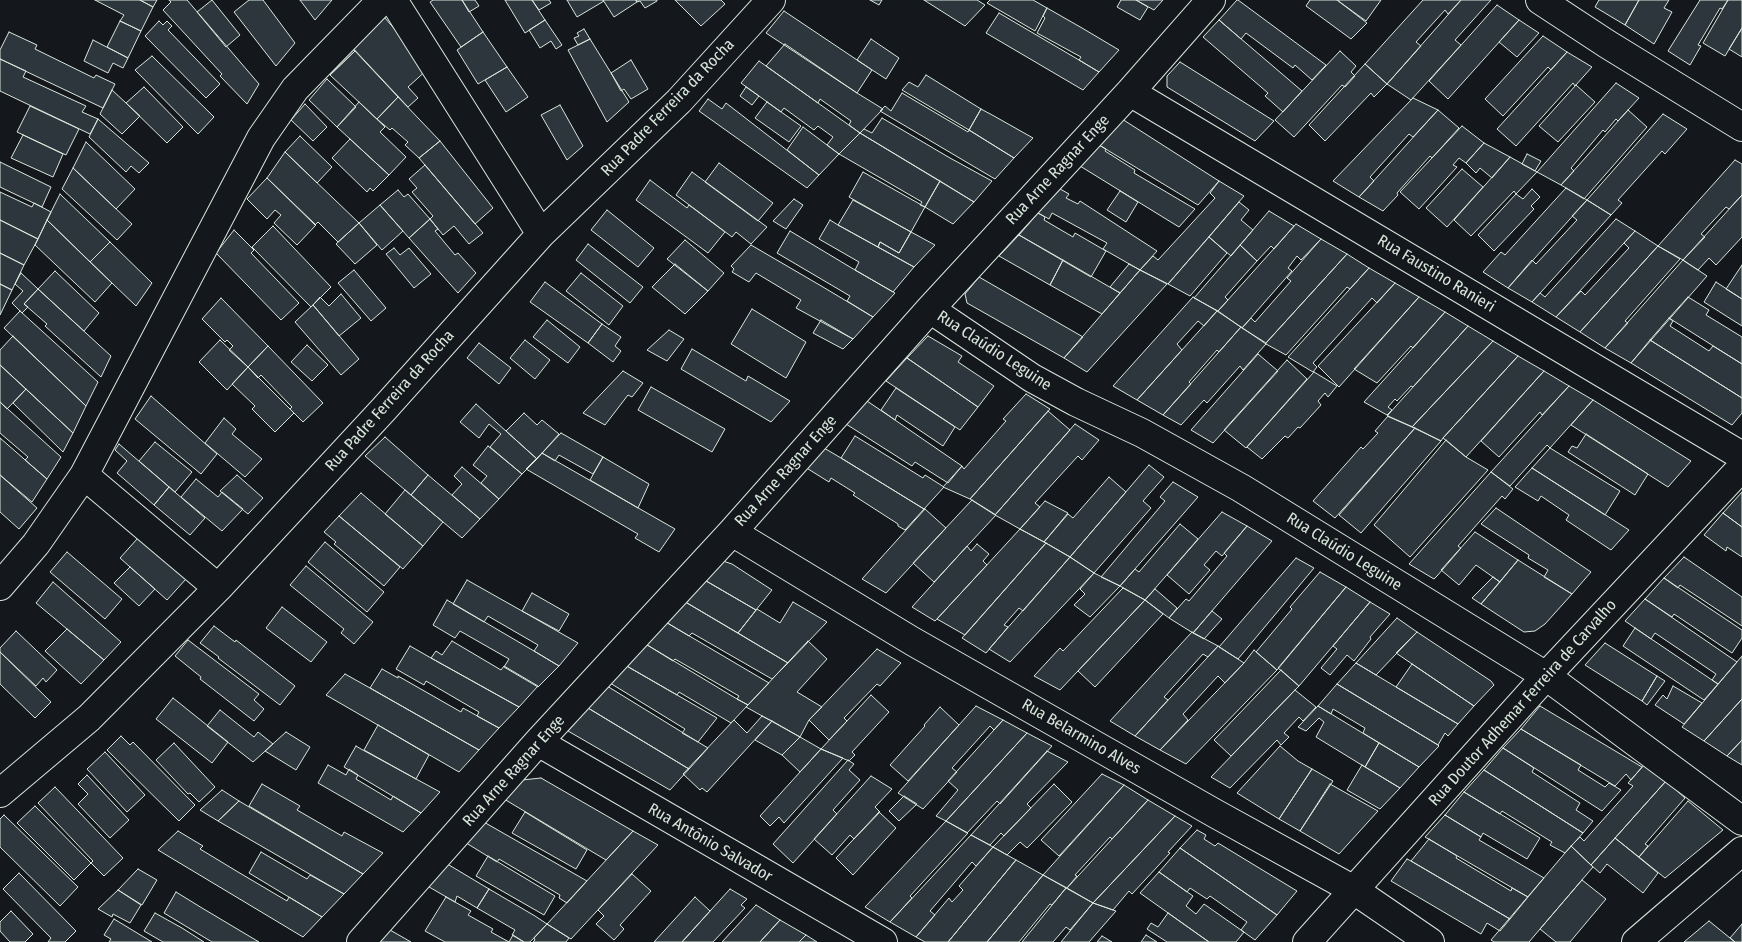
<!DOCTYPE html>
<html>
<head>
<meta charset="utf-8">
<style>
	body { margin:0 }
	canvas { display:block; background:#14181c }
</style>
</head>
<body>
<canvas width="1742" height="942"></canvas>
<script>
const ctx = document.querySelector('canvas').getContext('2d');
ctx.lineJoin = 'round';
function paint(path, color) { ctx.fillStyle = color; ctx.fill(path, 'evenodd'); }
const toPath = rows => new Path2D(rows.map(r => 'M' + r).join(''));
function stroke(path, color, width, dash) { ctx.strokeStyle = color; ctx.lineWidth = width; ctx.lineCap = dash ? 'butt' : 'round'; ctx.setLineDash(dash || []); ctx.stroke(path); }
function drawText(font, color, halo, rows, align = 'center') {
  ctx.font = font + ' "Fira Sans Condensed",sans-serif'; ctx.lineWidth = 4; ctx.setLineDash([]); ctx.textBaseline = 'middle'; ctx.strokeStyle = halo; ctx.fillStyle = color; for (const [text, x, y, turn = 0] of rows) {
    ctx.save(); ctx.translate(x, y); ctx.rotate((+turn || 0) * Math.PI / 180); ctx.textAlign = isNaN(turn) ? turn : align; if (halo) ctx.strokeText(text, 0, 0); ctx.fillText(text, 0, 0); ctx.restore();
  }
}
const building = toPath([
	[95,0,140,0,153,7,141,31,120,21,124,15,95,0],
	[140,0,157,0,153,7,140,0],
	[169,0,187,0,259,84,247,104,220,76,222,74,163,10,171,2,169,0],
	[212,0,240,35,226,47,197,12,212,0],
	[249,0,263,0,295,43,276,66,234,12,249,0],
	[300,0,332,0,315,20,300,0],
	[433,0,462,0,483,32,461,47,430,2,433,0],
	[462,0,475,0,479,6,469,12,462,0],
	[505,0,532,0,545,20,525,33,505,0],
	[532,0,549,0,551,3,539,10,532,0],
	[567,0,603,0,604,1,577,17,567,0],
	[603,0,636,0,637,2,614,17,603,0],
	[636,0,657,0,657,1,645,8,640,1,637,2,636,0],
	[675,0,721,0,725,4,701,26,675,0],
	[870,0,882,0,879,5,870,0],
	[924,0,977,0,985,5,965,26,924,0],
	[990,0,1033,0,1047,8,1035,31,987,3,990,0],
	[1121,0,1136,0,1148,7,1140,20,1117,7,1121,0],
	[1136,0,1163,0,1154,10,1136,0],
	[1237,0,1238,0,1326,65,1312,80,1295,65,1293,68,1246,33,1241,39,1219,20,1237,0],
	[1310,0,1337,0,1367,23,1351,39,1306,6,1310,0],
	[1337,0,1381,0,1366,21,1337,0],
	[1423,0,1461,0,1448,14,1445,10,1416,42,1421,46,1387,84,1365,64,1423,0],
	[1461,0,1491,0,1455,40,1461,45,1411,100,1387,84,1461,0],
	[1599,0,1639,0,1625,25,1595,7,1599,0],
	[1639,0,1669,0,1664,8,1672,12,1654,44,1625,25,1639,0],
	[1700,0,1728,0,1722,9,1720,8,1698,45,1701,46,1690,65,1668,51,1700,0],
	[1728,0,1742,0,1742,28,1725,56,1703,43,1728,0],
	[1497,5,1519,20,1448,99,1429,81,1497,5],
	[1047,8,1082,28,1119,50,1099,72,1079,60,1081,57,1037,33,1045,18,1043,16,1047,8],
	[784,11,872,70,857,93,766,33,784,11],
	[999,13,1079,60,1099,72,1083,90,986,33,999,13],
	[384,17,429,68,408,87,418,98,408,107,350,45,384,17],
	[545,20,562,45,556,49,551,41,540,48,529,30,545,20],
	[1219,20,1302,91,1283,112,1265,96,1268,93,1203,37,1219,20],
	[1519,20,1539,33,1517,57,1499,42,1519,20],
	[120,21,141,31,128,58,107,47,120,21],
	[159,21,163,25,167,21,172,26,168,30,220,84,206,98,145,36,159,21],
	[1742,28,1742,57,1729,49,1742,28],
	[584,29,590,39,578,45,574,38,579,36,577,33,584,29],
	[9,32,37,45,35,49,94,78,96,75,115,84,103,108,0,59,0,50,9,32],
	[483,32,507,67,478,84,457,50,483,32],
	[1543,36,1567,52,1551,70,1548,67,1503,116,1485,99,1543,36],
	[590,39,629,102,607,122,568,50,590,39],
	[871,39,899,58,886,79,857,60,871,39],
	[93,40,128,58,123,68,113,63,108,73,84,61,93,40],
	[785,44,857,93,883,109,860,133,849,125,851,121,820,99,818,103,766,66,785,44],
	[350,45,355,51,330,75,326,71,350,45],
	[355,51,398,97,377,119,330,75,355,51],
	[1340,51,1356,66,1351,72,1355,76,1345,87,1342,85,1294,137,1275,120,1340,51],
	[1567,52,1592,67,1575,86,1573,83,1516,146,1497,129,1567,52],
	[152,56,214,117,198,134,135,70,152,56],
	[0,59,26,71,23,77,86,106,82,112,98,119,90,134,0,91,0,59],
	[631,60,648,89,631,99,624,89,621,91,611,73,631,60],
	[759,61,818,103,860,133,839,154,827,145,833,137,818,126,814,130,784,108,781,112,741,83,759,61],
	[1180,62,1274,121,1255,141,1167,87,1167,76,1180,62],
	[1365,64,1387,84,1374,97,1371,93,1325,141,1309,125,1365,64],
	[507,67,528,97,506,112,485,80,507,67],
	[926,75,981,109,969,130,902,90,909,82,918,87,926,75],
	[327,79,356,107,337,127,309,100,327,79],
	[1616,83,1639,98,1618,121,1616,119,1605,132,1603,130,1571,168,1574,171,1561,185,1537,172,1616,83],
	[1576,85,1595,102,1558,142,1539,126,1576,85],
	[144,87,183,127,167,143,126,103,144,87],
	[746,87,759,96,752,105,740,96,746,87],
	[112,90,140,116,122,134,100,114,112,90],
	[902,93,968,132,969,130,1014,158,995,179,880,111,885,106,891,111,902,93],
	[398,97,440,141,419,158,405,145,408,142,392,128,390,130,377,119,398,97],
	[1413,98,1438,110,1413,137,1409,134,1370,177,1374,181,1359,197,1333,181,1413,98],
	[708,99,722,109,726,103,819,175,807,188,699,111,708,99],
	[359,102,385,127,380,132,406,157,389,175,337,127,359,102],
	[767,102,801,126,789,142,755,118,767,102],
	[305,104,327,127,313,141,291,120,305,104],
	[560,105,583,146,567,160,541,115,560,105],
	[30,106,79,129,66,155,17,132,30,106],
	[981,109,994,116,1033,138,1014,158,969,130,981,109],
	[1438,110,1459,128,1432,158,1430,156,1397,193,1398,195,1383,211,1359,197,1438,110],
	[1628,110,1647,127,1584,199,1561,185,1628,110],
	[1663,114,1687,129,1665,154,1662,151,1618,200,1622,203,1611,215,1587,200,1663,114],
	[882,118,950,158,992,181,974,202,860,133,864,129,872,133,882,118],
	[98,119,149,163,139,173,131,166,126,172,89,137,98,119],
	[1122,119,1219,181,1198,205,1099,145,1122,119],
	[1462,126,1484,143,1466,163,1459,158,1453,165,1457,167,1419,209,1400,192,1462,126],
	[803,127,839,154,819,175,787,150,803,127],
	[860,133,940,181,925,207,920,205,922,202,839,154,860,133],
	[23,135,63,154,53,177,11,158,23,135],
	[300,136,332,167,317,183,285,152,300,136],
	[350,139,389,175,373,191,370,188,367,192,332,158,350,139],
	[440,141,493,208,475,224,419,158,440,141],
	[86,142,135,189,116,209,73,168,86,142],
	[1484,143,1510,157,1492,178,1480,168,1476,173,1466,163,1484,143],
	[1099,145,1106,149,1105,151,1135,170,1134,173,1195,209,1179,227,1080,166,1099,145],
	[285,152,359,223,338,242,318,222,315,225,267,178,285,152],
	[1527,154,1541,161,1535,171,1522,164,1527,154],
	[1510,157,1537,172,1516,194,1514,191,1471,236,1454,220,1510,157],
	[1735,160,1742,164,1742,195,1729,209,1726,207,1701,234,1705,237,1683,260,1658,246,1735,160],
	[0,162,51,187,42,207,0,187,0,162],
	[719,163,773,203,758,221,705,182,719,163],
	[425,165,483,233,469,244,454,226,443,235,430,219,433,216,412,192,417,188,409,179,425,165],
	[73,168,132,224,117,240,62,189,73,168],
	[1462,169,1483,187,1447,227,1426,208,1462,169],
	[692,172,767,227,751,244,736,232,732,237,676,195,692,172],
	[863,172,925,207,911,232,849,197,863,172],
	[267,178,316,225,297,245,274,223,281,215,275,210,267,219,247,199,267,178],
	[650,180,687,208,689,205,725,232,708,253,636,200,650,180],
	[940,181,974,202,953,224,925,207,940,181],
	[1219,181,1244,196,1168,284,1140,270,1153,256,1158,260,1215,198,1210,193,1219,181],
	[1566,188,1587,200,1508,288,1483,272,1501,252,1505,255,1566,188],
	[1060,189,1069,194,1066,198,1078,204,1080,201,1157,251,1140,270,1103,249,1107,243,1052,213,1049,219,1038,213,1060,189],
	[1532,189,1540,197,1531,206,1534,209,1494,251,1478,235,1516,194,1523,199,1532,189],
	[398,190,404,197,408,194,430,219,409,238,380,205,398,190],
	[1120,191,1138,202,1126,222,1107,210,1120,191],
	[0,192,32,207,34,203,51,212,38,239,0,220,0,192],
	[60,194,110,242,90,262,47,220,60,194],
	[1742,195,1742,237,1716,265,1709,258,1698,270,1684,261,1683,260,1742,195],
	[794,199,803,205,786,229,773,221,794,199],
	[853,200,911,232,899,253,880,242,878,247,838,225,853,200],
	[1587,200,1611,215,1532,302,1508,288,1532,260,1536,264,1577,220,1572,216,1587,200],
	[1239,202,1249,210,1241,220,1253,230,1231,256,1209,237,1239,202],
	[380,205,403,231,382,250,359,223,380,205],
	[607,210,654,248,638,267,591,230,607,210],
	[1269,211,1294,226,1274,249,1271,246,1257,261,1240,245,1269,211],
	[1038,213,1045,217,1044,220,1073,237,1075,233,1106,251,1091,277,1019,235,1038,213],
	[430,219,438,229,435,231,455,255,458,253,476,273,458,293,409,238,430,219],
	[1616,219,1635,231,1556,317,1532,302,1540,293,1545,297,1616,219],
	[0,220,38,239,24,265,0,253,0,220],
	[47,220,112,283,95,302,35,245,47,220],
	[830,220,838,225,914,267,893,292,855,270,859,262,819,239,830,220],
	[359,223,377,245,355,264,336,244,359,223],
	[1296,224,1321,239,1301,260,1297,256,1288,268,1292,271,1242,328,1218,311,1296,224],
	[273,226,331,287,311,307,252,247,273,226],
	[234,230,254,250,251,253,299,303,281,320,216,253,234,230],
	[790,231,855,270,895,293,873,317,847,301,850,296,777,253,790,231],
	[1635,231,1658,246,1580,332,1556,317,1581,291,1585,295,1629,248,1624,243,1635,231],
	[911,232,935,245,914,267,878,247,880,242,899,253,911,232],
	[1019,235,1063,260,1050,285,999,256,1019,235],
	[1209,237,1227,253,1190,296,1168,284,1209,237],
	[1321,239,1347,254,1266,343,1242,328,1251,318,1255,322,1291,281,1287,278,1321,239],
	[685,240,724,273,708,291,667,259,685,240],
	[110,242,152,283,136,306,90,262,110,242],
	[588,244,643,287,630,303,576,260,588,244],
	[751,245,823,287,873,317,853,339,796,308,801,300,756,273,749,282,732,272,734,269,731,266,751,245],
	[1240,245,1257,261,1225,297,1228,300,1218,311,1194,298,1240,245],
	[1658,246,1680,259,1625,321,1628,323,1605,348,1580,332,1658,246],
	[394,248,400,255,409,248,431,274,414,288,386,254,394,248],
	[0,253,24,265,12,290,0,284,0,253],
	[1347,254,1369,268,1350,289,1347,287,1286,355,1266,344,1266,343,1347,254],
	[1063,260,1120,293,1102,314,1050,285,1063,260],
	[1683,260,1707,276,1631,363,1605,348,1683,260],
	[675,264,708,291,685,314,652,287,675,264],
	[1129,264,1140,270,1120,293,1110,287,1129,264],
	[1742,265,1742,299,1726,289,1742,265],
	[1369,268,1395,283,1377,303,1372,298,1313,363,1317,367,1313,372,1288,357,1369,268],
	[354,270,386,308,371,321,338,283,354,270],
	[1140,270,1167,284,1087,372,1064,358,1140,270],
	[55,271,99,313,84,331,38,289,55,271],
	[21,273,38,289,24,304,28,307,22,313,12,303,23,291,15,284,21,273],
	[581,273,623,306,609,325,566,291,581,273],
	[979,277,1083,337,1064,358,967,303,965,294,979,277],
	[545,282,602,324,588,343,530,302,545,282],
	[1716,282,1742,299,1742,326,1704,302,1716,282],
	[1395,283,1419,297,1339,387,1318,366,1395,283],
	[0,284,12,290,0,315,0,284],
	[38,289,111,356,101,377,45,326,47,324,24,304,38,289],
	[341,294,361,318,339,336,313,305,320,297,329,306,341,294],
	[1193,297,1217,311,1204,326,1198,321,1177,344,1182,350,1137,400,1113,386,1193,297],
	[1419,297,1445,312,1413,348,1411,346,1377,383,1354,369,1419,297],
	[1688,297,1709,310,1706,315,1742,337,1742,364,1669,318,1688,297],
	[221,298,268,346,248,367,229,350,233,346,227,340,225,342,202,319,221,298],
	[313,305,359,359,341,375,295,322,313,305],
	[752,309,806,342,786,378,731,344,752,309],
	[20,311,98,382,86,406,4,328,20,311],
	[1217,311,1241,327,1219,352,1217,350,1189,382,1191,384,1163,415,1137,400,1217,311],
	[1445,312,1468,326,1413,387,1411,386,1397,401,1395,399,1388,407,1392,410,1387,415,1364,402,1445,312],
	[1669,318,1673,321,1670,326,1709,351,1713,346,1742,364,1742,398,1650,340,1669,318],
	[547,320,580,347,568,363,533,337,547,320],
	[821,320,853,339,843,349,813,333,821,320],
	[602,324,621,337,615,346,621,351,613,362,588,343,602,324],
	[1468,326,1493,341,1412,427,1387,416,1468,326],
	[1241,327,1266,344,1243,370,1240,366,1207,403,1204,400,1181,425,1163,415,1241,327],
	[669,330,684,339,667,361,647,350,669,330],
	[13,336,86,406,73,433,0,365,0,350,13,336],
	[928,336,962,356,958,362,994,386,978,407,907,358,928,336],
	[220,340,248,367,227,390,199,362,220,340],
	[525,340,550,360,535,379,510,358,525,340],
	[1650,340,1742,398,1742,413,1732,425,1631,363,1650,340],
	[1493,341,1518,356,1443,438,1441,441,1412,427,1493,341],
	[479,343,511,368,499,384,467,358,479,343],
	[307,345,328,365,312,381,291,362,307,345],
	[268,346,323,403,303,422,290,409,292,407,261,375,258,378,248,367,268,346],
	[692,349,746,381,748,376,790,401,771,422,681,369,692,349],
	[1258,354,1278,371,1213,443,1191,430,1258,354],
	[1518,356,1544,371,1466,457,1443,438,1518,356],
	[907,358,978,407,960,430,886,381,907,358],
	[1287,360,1307,379,1246,448,1224,430,1287,360],
	[0,365,26,389,7,409,0,402,0,365],
	[248,367,294,413,275,432,252,409,255,406,232,384,248,367],
	[623,371,643,383,632,397,628,395,605,425,583,413,623,371],
	[1544,371,1569,386,1542,415,1540,412,1499,457,1481,441,1544,371],
	[1314,372,1337,386,1328,397,1325,393,1318,401,1321,405,1300,428,1298,427,1288,438,1285,436,1262,459,1247,447,1314,372],
	[1569,386,1593,400,1550,448,1547,445,1510,486,1491,472,1569,386],
	[651,387,725,429,712,452,638,410,651,387],
	[896,388,955,427,943,446,897,415,895,420,881,410,896,388],
	[26,389,73,433,63,452,13,403,26,389],
	[1026,394,1050,409,970,499,943,487,962,466,964,469,1006,421,1003,419,1026,394],
	[151,396,217,454,201,474,135,419,151,396],
	[1593,400,1691,461,1668,487,1571,425,1593,400],
	[867,401,895,420,962,466,948,483,915,462,912,466,846,424,867,401],
	[0,402,61,457,47,479,25,460,28,457,0,433,0,402],
	[476,404,537,459,522,474,490,447,501,434,489,424,479,438,460,422,476,404],
	[1048,411,1070,430,995,515,970,499,1048,411],
	[524,413,537,425,542,420,559,434,537,459,506,431,524,413],
	[1388,416,1415,428,1335,518,1313,501,1361,447,1363,449,1378,433,1375,431,1388,416],
	[224,418,236,429,232,434,262,459,245,477,205,443,224,418],
	[1075,424,1099,440,1082,460,1078,456,1035,503,1040,507,1020,529,995,515,1075,424],
	[1415,428,1441,441,1361,533,1339,515,1415,428],
	[561,433,603,457,593,474,559,455,555,461,542,453,561,433],
	[1586,434,1648,474,1635,495,1568,452,1572,446,1577,448,1586,434],
	[855,436,923,478,925,475,944,487,924,509,841,458,855,436],
	[385,437,428,475,411,495,365,456,385,437],
	[0,438,47,479,32,502,0,475,0,438],
	[1446,440,1466,457,1488,470,1410,557,1374,525,1446,440],
	[155,442,192,472,175,492,139,461,155,442],
	[119,444,169,487,154,505,117,473,127,461,115,450,119,444],
	[488,446,522,474,499,499,481,483,487,476,473,465,488,446],
	[824,448,841,458,924,509,905,530,898,526,898,524,853,495,855,493,831,478,829,482,805,467,824,448],
	[1550,448,1620,491,1605,515,1532,468,1550,448],
	[542,453,675,529,659,552,635,538,638,534,526,469,542,453],
	[603,457,649,484,638,508,590,480,603,457],
	[1149,465,1164,477,1143,501,1151,508,1094,573,1070,557,1149,465],
	[462,467,499,499,480,519,452,495,462,484,454,476,462,467],
	[1532,468,1579,498,1629,530,1611,550,1566,520,1569,515,1541,496,1538,501,1515,487,1532,468],
	[1491,472,1513,489,1505,499,1502,496,1458,546,1461,548,1437,576,1434,579,1409,564,1491,472],
	[0,475,37,508,19,529,0,512,0,475],
	[237,475,263,498,248,514,220,491,237,475],
	[428,475,480,519,462,538,411,495,428,475],
	[1109,477,1126,492,1070,557,1044,542,1068,514,1073,518,1109,477],
	[196,479,218,497,222,492,243,509,222,531,181,497,196,479],
	[1173,482,1198,497,1120,586,1101,577,1165,501,1160,497,1173,482],
	[169,487,205,518,190,535,154,505,169,487],
	[405,490,443,522,423,546,385,514,405,490],
	[1742,492,1742,527,1723,513,1742,492],
	[361,493,423,546,403,569,339,516,361,493],
	[972,500,996,515,934,582,913,563,972,500],
	[1045,501,1068,513,1044,542,1020,529,1045,501],
	[1496,508,1591,572,1572,594,1544,577,1548,570,1528,558,1529,555,1481,524,1496,508],
	[925,509,946,528,886,593,862,579,925,509],
	[1222,512,1247,526,1222,556,1216,551,1204,565,1210,570,1189,594,1167,575,1222,512],
	[1723,513,1742,527,1742,557,1727,547,1726,551,1704,535,1723,513],
	[339,516,400,567,384,586,334,544,336,542,324,532,339,516],
	[1180,524,1198,539,1145,600,1120,586,1135,569,1139,572,1180,524],
	[1247,526,1272,541,1193,633,1169,618,1186,599,1189,601,1227,556,1224,553,1247,526],
	[1020,529,1046,543,965,635,937,619,1020,529],
	[1475,532,1518,560,1500,582,1476,565,1459,585,1441,570,1475,532],
	[138,538,186,579,167,600,120,558,138,538],
	[325,542,384,592,367,612,308,562,325,542],
	[1046,543,1070,557,1023,611,1019,608,1004,625,1008,627,986,653,962,638,1046,543],
	[977,544,989,554,983,561,987,565,935,621,912,607,967,546,971,551,977,544],
	[67,552,122,599,105,619,50,572,67,552],
	[1070,557,1094,573,1010,662,989,649,1070,557],
	[1684,557,1742,597,1742,626,1680,585,1678,588,1664,578,1684,557],
	[1296,558,1314,568,1238,659,1219,647,1296,558],
	[1518,560,1572,594,1545,624,1535,631,1524,632,1481,604,1518,560],
	[723,561,732,564,772,590,756,610,701,578,723,561],
	[306,566,373,622,354,644,341,633,344,629,290,585,306,566],
	[130,567,155,589,139,606,114,583,130,567],
	[1320,572,1346,587,1277,670,1256,652,1292,609,1290,607,1320,572],
	[1094,573,1120,586,1090,617,1074,605,1085,594,1080,589,1094,573],
	[1493,577,1500,582,1481,604,1472,598,1493,577],
	[701,578,756,610,738,633,682,600,701,578],
	[1664,578,1742,630,1742,638,1732,653,1674,614,1672,617,1645,599,1664,578],
	[467,580,522,611,578,643,559,666,534,651,538,645,488,616,484,622,453,604,467,580],
	[53,582,121,642,104,660,36,603,53,582],
	[1346,587,1370,602,1299,686,1278,668,1346,587],
	[1123,588,1145,600,1060,690,1034,676,1060,648,1063,651,1123,588],
	[1155,589,1177,608,1169,618,1145,600,1155,589],
	[532,593,569,614,559,631,522,611,532,593],
	[1645,599,1737,662,1718,684,1712,680,1716,674,1655,633,1651,639,1625,621,1645,599],
	[447,600,534,651,559,666,538,687,504,667,509,659,460,631,455,638,433,625,447,600],
	[682,600,788,663,772,679,692,633,689,636,664,621,682,600],
	[1145,600,1163,614,1095,687,1078,671,1145,600],
	[793,602,827,622,788,663,738,633,757,609,780,623,793,602],
	[1370,602,1390,614,1370,637,1371,639,1354,661,1347,655,1330,675,1321,668,1337,649,1333,646,1370,602],
	[282,607,327,642,311,662,266,628,282,607],
	[1212,611,1222,619,1204,639,1193,633,1212,611],
	[1397,618,1417,632,1376,675,1356,663,1397,618],
	[664,621,769,683,748,705,737,699,739,696,675,659,673,661,644,643,664,621],
	[214,626,235,642,236,640,295,686,280,705,218,658,219,657,200,643,214,626],
	[1635,628,1712,680,1718,684,1704,700,1623,646,1635,628],
	[67,629,104,660,81,684,45,651,67,629],
	[16,631,57,670,46,682,43,678,36,686,0,652,0,648,16,631],
	[1192,632,1218,646,1208,657,1203,654,1164,697,1168,700,1135,736,1110,721,1192,632],
	[1417,632,1491,681,1494,685,1474,706,1396,653,1417,632],
	[188,640,259,694,254,700,264,709,254,721,200,679,201,677,175,656,188,640],
	[452,641,501,670,504,666,538,686,519,707,431,658,436,651,442,655,452,641],
	[808,641,827,659,797,692,822,707,809,720,800,737,746,707,808,641],
	[644,643,737,699,748,705,731,723,679,692,677,695,625,665,644,643],
	[1605,643,1657,676,1642,701,1585,665,1605,643],
	[410,646,431,658,519,707,499,728,477,716,479,712,426,681,424,685,396,669,410,646],
	[1218,646,1244,663,1225,683,1218,676,1183,714,1188,720,1160,750,1135,736,1218,646],
	[877,649,901,663,880,686,877,684,844,718,847,721,829,740,809,720,877,649],
	[1254,650,1277,670,1186,764,1160,750,1244,663,1254,650],
	[0,652,51,702,35,718,0,684,0,652],
	[1742,656,1742,699,1704,741,1682,727,1742,656],
	[1356,663,1376,675,1458,724,1448,736,1445,733,1438,745,1337,684,1356,663],
	[1412,664,1474,706,1458,724,1396,687,1412,664],
	[625,665,717,718,698,742,682,733,685,729,610,683,625,665],
	[382,669,398,678,398,676,461,712,463,708,499,728,479,750,370,688,382,669],
	[1281,670,1299,686,1231,756,1214,740,1281,670],
	[345,674,370,688,479,750,459,772,326,695,345,674],
	[1657,676,1665,681,1647,705,1642,701,1657,676],
	[1337,684,1438,745,1439,746,1419,767,1363,733,1365,728,1333,709,1331,714,1318,706,1337,684],
	[607,686,698,742,708,748,689,769,588,708,607,686],
	[1673,686,1702,703,1684,724,1655,705,1663,695,1667,699,1673,686],
	[1295,690,1316,707,1303,721,1299,717,1284,733,1289,737,1281,745,1277,740,1230,788,1211,777,1295,690],
	[871,695,889,712,852,752,855,755,849,761,821,749,871,695],
	[173,698,228,742,212,763,156,719,173,698],
	[1742,699,1742,740,1727,756,1704,741,1742,699],
	[976,706,1003,720,994,730,990,726,952,768,957,772,923,809,898,793,976,706],
	[1318,706,1379,743,1365,767,1316,737,1324,722,1319,718,1306,731,1298,727,1318,706],
	[1540,706,1642,767,1631,780,1626,774,1615,786,1521,729,1540,706],
	[940,707,959,725,908,781,890,765,925,726,924,725,940,707],
	[588,708,689,769,670,790,568,731,588,708],
	[220,710,254,737,258,732,273,744,253,762,207,726,220,710],
	[762,716,772,721,707,792,702,788,700,790,683,774,734,720,747,733,762,716],
	[1003,720,1027,733,946,821,936,816,958,790,948,781,1003,720],
	[772,721,800,737,782,755,755,740,772,721],
	[378,725,429,755,416,779,364,750,378,725],
	[1521,729,1581,765,1578,770,1605,787,1609,783,1621,790,1602,811,1503,748,1521,729],
	[286,732,310,747,296,770,265,751,286,732],
	[1027,733,1052,746,1000,804,997,801,967,833,946,821,1027,733],
	[121,736,130,745,133,742,195,805,179,821,107,750,121,736],
	[800,737,821,749,800,772,782,755,800,737],
	[1742,740,1742,765,1727,756,1742,740],
	[174,743,215,787,199,802,190,793,188,794,156,760,174,743],
	[1379,743,1419,767,1400,788,1365,767,1379,743],
	[356,746,361,749,440,792,421,813,344,767,356,746],
	[1280,746,1298,761,1312,769,1279,819,1237,793,1280,746],
	[1503,748,1534,768,1532,772,1580,803,1576,810,1593,821,1583,833,1484,770,1503,748],
	[821,749,843,758,784,823,779,817,770,826,760,816,821,749],
	[1047,751,1068,762,1027,804,1031,808,1004,836,1001,833,990,845,971,835,1047,751],
	[105,752,145,795,127,812,87,769,105,752],
	[848,760,854,764,849,770,860,780,833,810,837,814,793,863,773,844,848,760],
	[1645,764,1666,781,1591,865,1571,846,1580,837,1584,841,1633,786,1628,783,1645,764],
	[328,765,346,775,349,769,358,775,356,779,391,800,393,796,421,813,403,832,318,783,328,765],
	[1362,765,1400,788,1380,809,1347,790,1362,765],
	[1312,769,1333,781,1300,831,1279,819,1312,769],
	[1484,770,1583,833,1565,853,1550,845,1552,842,1502,811,1500,814,1464,792,1484,770],
	[1102,774,1124,785,1059,856,1041,840,1102,774],
	[87,775,129,820,110,838,78,804,88,794,78,784,87,775],
	[871,776,892,789,875,807,880,812,854,839,850,835,832,855,814,839,871,776],
	[541,778,633,831,606,860,504,799,522,780,541,778],
	[1666,781,1685,798,1645,844,1648,846,1639,857,1615,838,1666,781],
	[262,784,300,806,297,810,342,836,344,832,383,853,363,874,249,806,262,784],
	[1054,784,1072,802,1027,848,1020,842,1007,855,993,847,1054,784],
	[1330,784,1378,811,1339,854,1300,831,1330,784],
	[1124,785,1148,800,1112,839,1110,837,1075,875,1077,876,1067,888,1043,875,1124,785],
	[55,787,123,858,104,876,91,863,93,861,38,803,55,787],
	[222,790,239,801,218,821,200,810,222,790],
	[1464,792,1540,838,1527,859,1483,833,1481,837,1445,815,1464,792],
	[904,796,917,804,899,821,889,811,904,796],
	[1148,800,1175,816,1093,903,1067,888,1148,800],
	[239,801,283,827,363,874,344,894,218,821,239,801],
	[1688,801,1723,830,1665,878,1639,857,1688,801],
	[35,806,91,863,74,880,17,823,35,806],
	[525,812,587,850,576,869,512,833,525,812],
	[879,812,896,828,853,875,836,858,879,812],
	[4,815,78,887,60,906,0,847,0,819,4,815],
	[1445,815,1481,837,1479,840,1544,878,1528,897,1425,837,1445,815],
	[1175,816,1192,826,1168,852,1170,853,1132,894,1129,891,1113,910,1093,903,1175,816],
	[482,821,587,881,567,903,559,898,560,895,499,859,497,862,463,841,482,821],
	[946,821,968,833,910,896,912,898,890,922,865,907,946,821],
	[1197,830,1206,835,1204,839,1215,846,1218,843,1297,891,1277,915,1180,848,1197,830],
	[178,831,203,846,200,849,238,872,287,901,289,897,322,917,303,937,158,850,178,831],
	[633,831,658,845,571,939,547,924,633,831],
	[971,835,993,847,976,866,972,862,930,911,935,915,916,937,890,922,971,835],
	[1615,838,1658,873,1643,893,1607,864,1600,873,1591,865,1615,838],
	[1429,839,1457,856,1456,858,1511,891,1512,888,1528,897,1510,919,1411,861,1429,839],
	[1571,846,1593,867,1540,929,1529,942,1494,942,1491,940,1571,846],
	[993,847,1016,860,948,942,925,942,916,937,949,898,952,902,963,890,959,886,993,847],
	[1180,848,1277,915,1255,940,1241,930,1247,922,1210,896,1207,899,1190,888,1187,892,1159,872,1180,848],
	[261,852,307,879,310,875,344,894,322,917,249,873,261,852],
	[488,856,555,896,544,915,476,876,488,856],
	[1407,859,1411,861,1510,919,1500,931,1487,923,1481,934,1391,881,1407,859],
	[1016,860,1043,875,987,942,948,942,1016,860],
	[444,862,489,889,477,908,457,896,455,902,424,884,444,862],
	[138,869,157,880,142,905,118,890,138,869],
	[1159,872,1193,896,1186,906,1196,914,1204,904,1241,930,1244,932,1236,942,1209,942,1140,893,1159,872],
	[19,873,76,931,65,942,48,942,51,938,3,889,19,873],
	[632,874,651,891,620,925,624,929,614,940,596,924,604,916,598,910,632,874],
	[1043,875,1066,888,1052,905,1050,904,1019,942,987,942,1043,875],
	[1582,880,1606,899,1570,942,1556,942,1540,929,1582,880],
	[1066,888,1093,903,1070,930,1066,927,1053,942,1022,942,1066,888],
	[489,889,535,916,547,924,530,942,524,942,512,935,515,930,477,908,489,889],
	[730,889,747,899,741,905,745,908,713,942,682,942,730,889],
	[118,890,141,905,130,923,113,914,112,917,98,909,118,890],
	[176,892,202,908,259,942,212,942,164,913,176,892],
	[446,897,471,911,468,915,493,929,491,932,509,942,445,942,425,931,446,897],
	[695,897,710,911,682,942,654,942,695,897],
	[1093,903,1116,911,1089,942,1061,942,1093,903],
	[756,905,780,920,760,942,722,942,756,905],
	[11,911,33,934,25,942,10,942,0,931,0,922,11,911],
	[155,913,182,928,204,942,163,942,144,931,155,913],
	[1168,913,1209,942,1167,942,1147,929,1151,923,1158,927,1168,913],
	[114,919,152,942,109,942,111,939,104,935,114,919],
	[780,920,806,935,799,942,760,942,780,920],
	[1709,921,1730,938,1735,942,1684,942,1709,921],
	[547,924,569,938,566,942,533,942,535,940,534,938,547,924],
	[1742,924,1742,942,1735,942,1730,938,1742,924],
	[387,929,390,930,411,942,378,942,387,929],
	[513,935,524,942,509,942,513,935],
	[806,935,817,942,799,942,806,935],
	[1146,935,1157,942,1141,942,1146,935],
	[1102,936,1112,942,1097,942,1102,936]
]);
paint(building, '#2c363c');
stroke(building, '#d8e6dc', 1);
const minor = toPath([
	[393,0,541,234],
	[1540,0,1607,44,1742,127],
	[1130,92,1742,456],
	[930,309,1032,378,1076,402,1142,433,1241,488,1546,676,1742,821],
	[84,475,218,588],
	[732,532,912,641,1216,814,1354,890,1430,942],
	[0,586,36,544,84,475,261,138,295,89,382,0],
	[538,742,883,942],
	[0,793,89,718,218,588,384,409,541,234,679,101,771,0],
	[361,942,538,742,732,532,930,309,1130,92,1211,0],
	[1307,942,1546,676,1742,467]
]);
const tertiary = toPath([
	[1636,942,1742,851]
]);
stroke(minor, '#d8e6dc', 30);
stroke(tertiary, '#d8e6dc', 30);
stroke(minor, '#14181c', 28);
stroke(tertiary, '#14181c', 28);
drawText('16px', '#d8e6dc', '#14181c', [
	["Rua Padre Ferreira da Rocha",668,108,-46],
	["Rua Arne Ragnar Enge",1058,170,-47],
	["Rua Faustino Ranieri",1436,274,31],
	["Rua Claúdio Leguine",994,351,33],
	["Rua Padre Ferreira da Rocha",390,401,-48],
	["Rua Arne Ragnar Enge",786,471,-48],
	["Rua Claúdio Leguine",1344,552,32],
	["Rua Doutor Adhemar Ferreira de Carvalho",1523,703,-48],
	["Rua Belarmino Alves",1081,737,30],
	["Rua Arne Ragnar Enge",514,771,-48],
	["Rua Antônio Salvador",710,843,30]
]);
</script>
</body>
</html>
